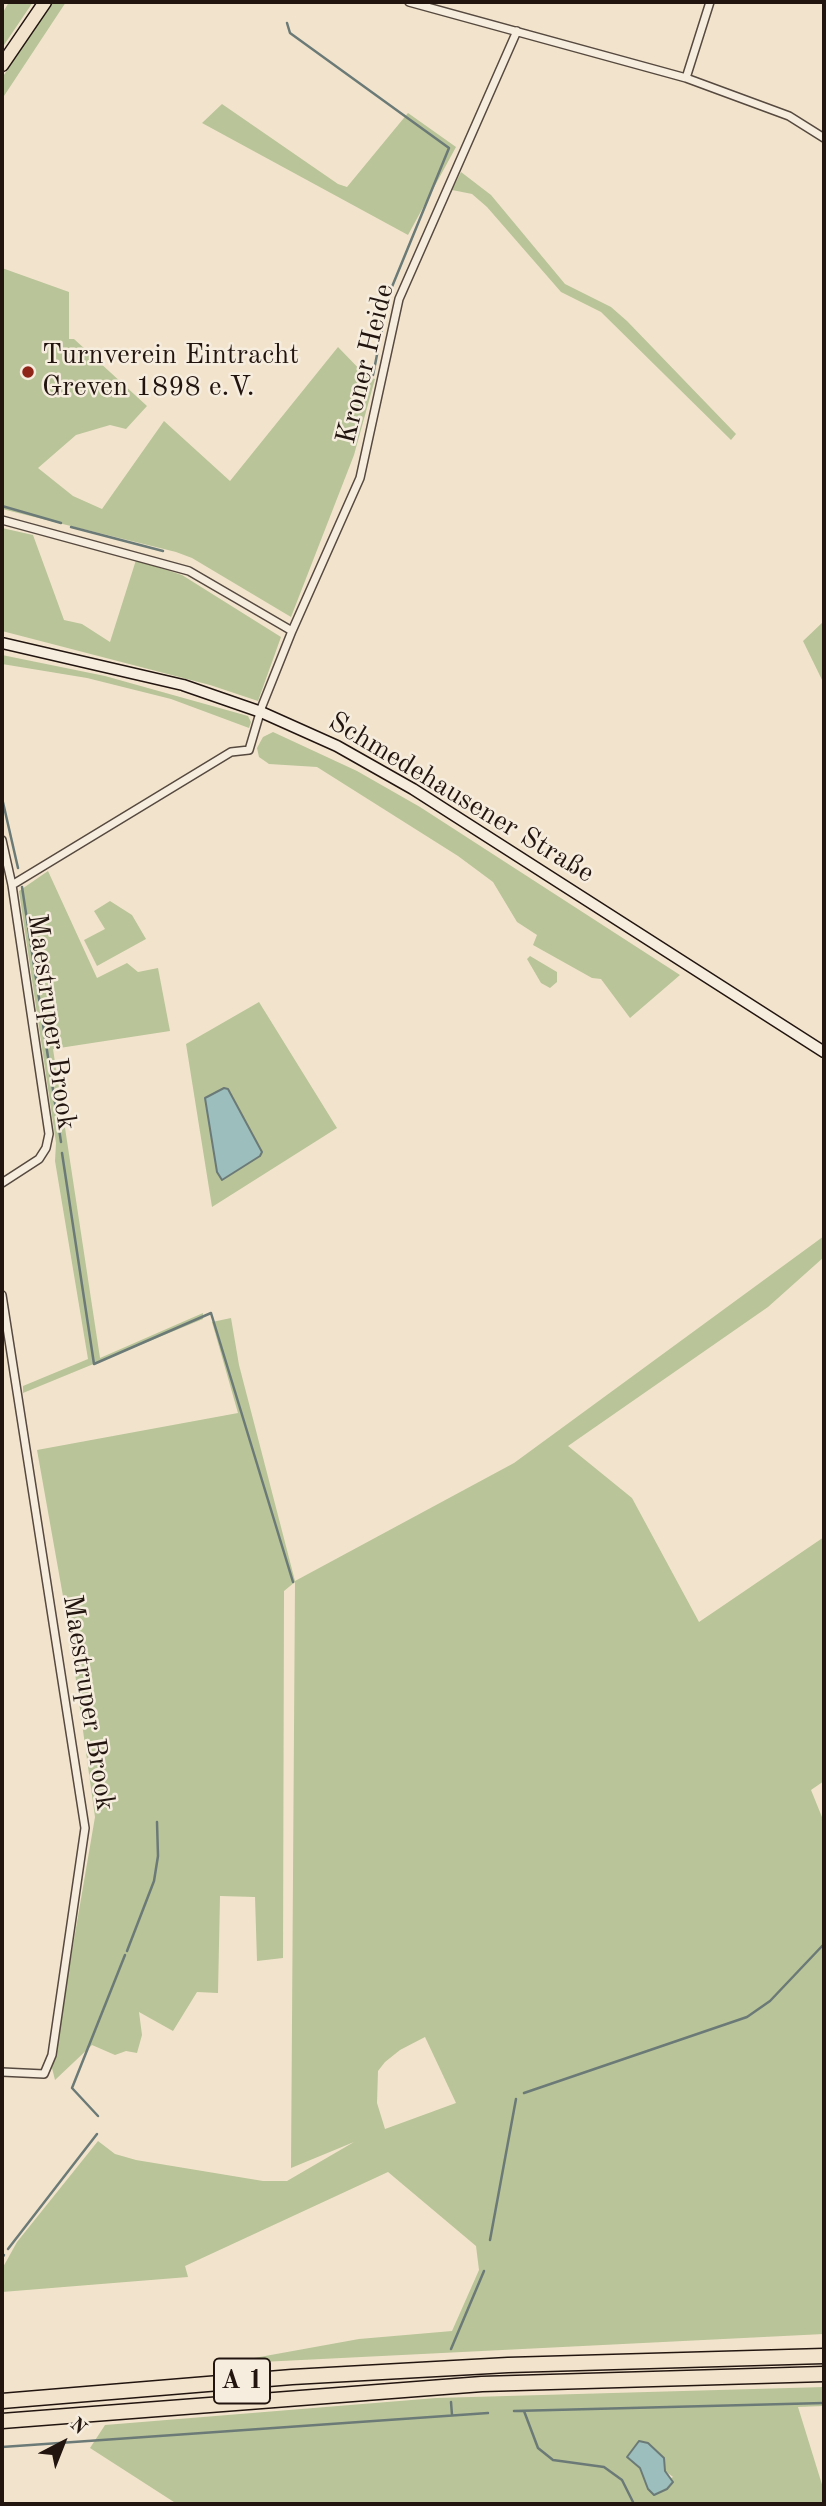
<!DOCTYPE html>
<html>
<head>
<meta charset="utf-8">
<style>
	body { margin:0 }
	#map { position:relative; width:826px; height:2506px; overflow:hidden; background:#f2e4cc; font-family:"Old Standard TT",serif }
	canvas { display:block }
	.frame { position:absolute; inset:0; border:4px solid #221510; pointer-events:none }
	.north { position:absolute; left:28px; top:2408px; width:70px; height:70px; -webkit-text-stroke:5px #f7edde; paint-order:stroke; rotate:42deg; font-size:19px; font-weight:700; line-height:28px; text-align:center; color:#221510 }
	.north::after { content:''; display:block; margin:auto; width:24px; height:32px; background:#221510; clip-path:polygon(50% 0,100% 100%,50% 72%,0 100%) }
</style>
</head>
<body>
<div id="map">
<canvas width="826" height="2506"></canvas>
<div class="frame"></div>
<div class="north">N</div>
</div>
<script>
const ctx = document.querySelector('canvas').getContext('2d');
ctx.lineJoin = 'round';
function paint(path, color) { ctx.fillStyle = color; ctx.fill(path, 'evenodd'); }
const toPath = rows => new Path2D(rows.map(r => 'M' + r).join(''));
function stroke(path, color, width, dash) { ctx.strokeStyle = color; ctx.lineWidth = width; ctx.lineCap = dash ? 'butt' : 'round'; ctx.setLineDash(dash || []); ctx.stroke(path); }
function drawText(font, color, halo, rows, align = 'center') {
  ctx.font = font + ' "Old Standard TT",serif'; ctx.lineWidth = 5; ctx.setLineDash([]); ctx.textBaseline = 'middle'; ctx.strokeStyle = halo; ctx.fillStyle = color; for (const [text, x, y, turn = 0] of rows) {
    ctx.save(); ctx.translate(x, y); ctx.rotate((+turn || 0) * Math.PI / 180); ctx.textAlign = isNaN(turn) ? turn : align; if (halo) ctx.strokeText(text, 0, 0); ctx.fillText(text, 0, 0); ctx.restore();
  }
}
paint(toPath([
	[9,2,33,2,2,48,2,14],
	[52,2,66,2,2,99,2,78],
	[222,104,338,184,347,187,408,113,456,147,408,235,202,123],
	[461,172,491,195,565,284,611,307,627,321,736,434,731,440,601,312,561,292,487,207,472,194,452,190],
	[2,268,69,292,69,339,74,339,147,406,126,429,110,425,76,435,38,468,73,496,102,509,164,421,230,481,338,347,367,377,375,379,354,455,291,617,192,558,176,552,2,509],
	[2,528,33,535,64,620,82,624,110,642,136,560,182,575,281,637,258,701,210,685,2,631],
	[824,621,824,684,803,641],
	[2,655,105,676,248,716,251,722,249,728,171,699,87,678,2,664],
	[273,732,357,771,420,807,680,975,630,1018,601,979,592,978,533,945,537,935,517,922,493,882,458,856,317,767,269,764,259,757,257,748,263,737],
	[48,871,97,978,127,963,138,972,158,968,170,1031,53,1049,100,1358,203,1313,203,1319,23,1393,23,1386,88,1359,55,1161,56,1143,19,891],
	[110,901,132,915,146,939,97,966,84,940,105,929,94,911],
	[530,956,557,972,557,982,550,988,541,983,527,959],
	[259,1002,337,1128,212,1207,186,1044],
	[824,1236,824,1257,768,1307,568,1446,632,1498,699,1622,824,1537,824,1781,811,1790,824,1822,824,2334,221,2364,359,2339,452,2331,479,2270,476,2246,388,2172,185,2266,188,2277,2,2292,2,2269,17,2242,98,2141,115,2154,136,2160,263,2181,287,2181,354,2142,291,2168,295,1582,284,1591,283,1958,257,1961,255,1897,220,1896,218,1993,197,1992,173,2031,139,2012,142,2035,137,2053,126,2051,115,2055,92,2045,55,2080,52,2068,95,1817,69,1630,37,1450,238,1413,212,1322,231,1318,239,1365,295,1581,514,1463],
	[425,2037,456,2103,385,2129,377,2103,378,2071,385,2062,400,2050],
	[824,2387,824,2406,798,2407,824,2491,824,2504,177,2504,90,2448,105,2425,436,2398],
	[639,2441,665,2471,673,2477,648,2489,640,2468,627,2457]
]), '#b9c499');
const water = toPath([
	[224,1088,228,1089,262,1152,260,1156,222,1180,217,1172,205,1098,224,1088],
	[639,2441,648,2443,664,2458,665,2471,673,2482,667,2489,654,2495,648,2489,640,2468,627,2457,639,2441]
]);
paint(water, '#9cbebc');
stroke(water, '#6b7a77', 2);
stroke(toPath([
	[287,23,290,33,449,148,389,294,373,375],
	[2,506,61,523],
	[71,527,163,551],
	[2,798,18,868],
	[22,887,61,1142],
	[62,1153,94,1364,211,1313,293,1582],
	[127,1951,154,1881,158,1856,157,1822],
	[524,2093,747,2017,770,2001,824,1944],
	[98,2116,72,2088,125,1955],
	[490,2240,516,2099],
	[8,2249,97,2134],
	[2,2258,4,2255],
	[451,2349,484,2271],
	[451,2402,452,2415],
	[514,2411,824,2403],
	[524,2411,538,2448,553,2460,604,2467,622,2480,634,2504],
	[2,2447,488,2413]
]), '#6b7a77', 2.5);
const minor = toPath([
	[409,2,686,78,710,2],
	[686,78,789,116,824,138],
	[2,520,189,571,292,631],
	[2,840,12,885,49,1134,46,1148,39,1159,2,1183],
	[12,885,231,752,249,750,262,706,292,631,360,478,399,299,517,31],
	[2,1295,85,1828,52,2055,44,2074,2,2072]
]);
const secondary = toPath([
	[2,643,183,685,261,712,337,746,413,789,824,1052]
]);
const primary = toPath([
	[2,65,45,2]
]);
const motorway = toPath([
	[2,2401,292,2377,508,2365,824,2356],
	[2,2421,482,2384,824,2374]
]);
stroke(minor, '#56493f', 10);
stroke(secondary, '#221510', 13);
stroke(primary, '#221510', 15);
stroke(motorway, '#221510', 17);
stroke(minor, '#f7edde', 7);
stroke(secondary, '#f7edde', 10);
stroke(primary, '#f2e4cc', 12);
stroke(motorway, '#f2e4cc', 14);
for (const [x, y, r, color] of [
	[28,372,7,"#8f2418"]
]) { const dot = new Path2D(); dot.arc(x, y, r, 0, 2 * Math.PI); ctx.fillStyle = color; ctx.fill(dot); stroke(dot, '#f7edde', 2.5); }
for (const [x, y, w] of [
	[242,2381,56]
]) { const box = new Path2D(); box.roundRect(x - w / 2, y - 22.5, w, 45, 5); ctx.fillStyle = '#f7edde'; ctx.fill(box); stroke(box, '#221510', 2); }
drawText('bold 26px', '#221510', null, [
	["A 1",242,2381]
]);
drawText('28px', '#221510', '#f7edde', [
	["Turnverein Eintracht",42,356],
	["Greven 1898 e.V.",42,388]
], 'left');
drawText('28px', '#221510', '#f7edde', [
	["Kroner Heide",366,364,-76],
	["Schmedehausener Straße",461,798,31],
	["Maestruper Brook",51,1022,82],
	["Maestruper Brook",88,1703,81]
]);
</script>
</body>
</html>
